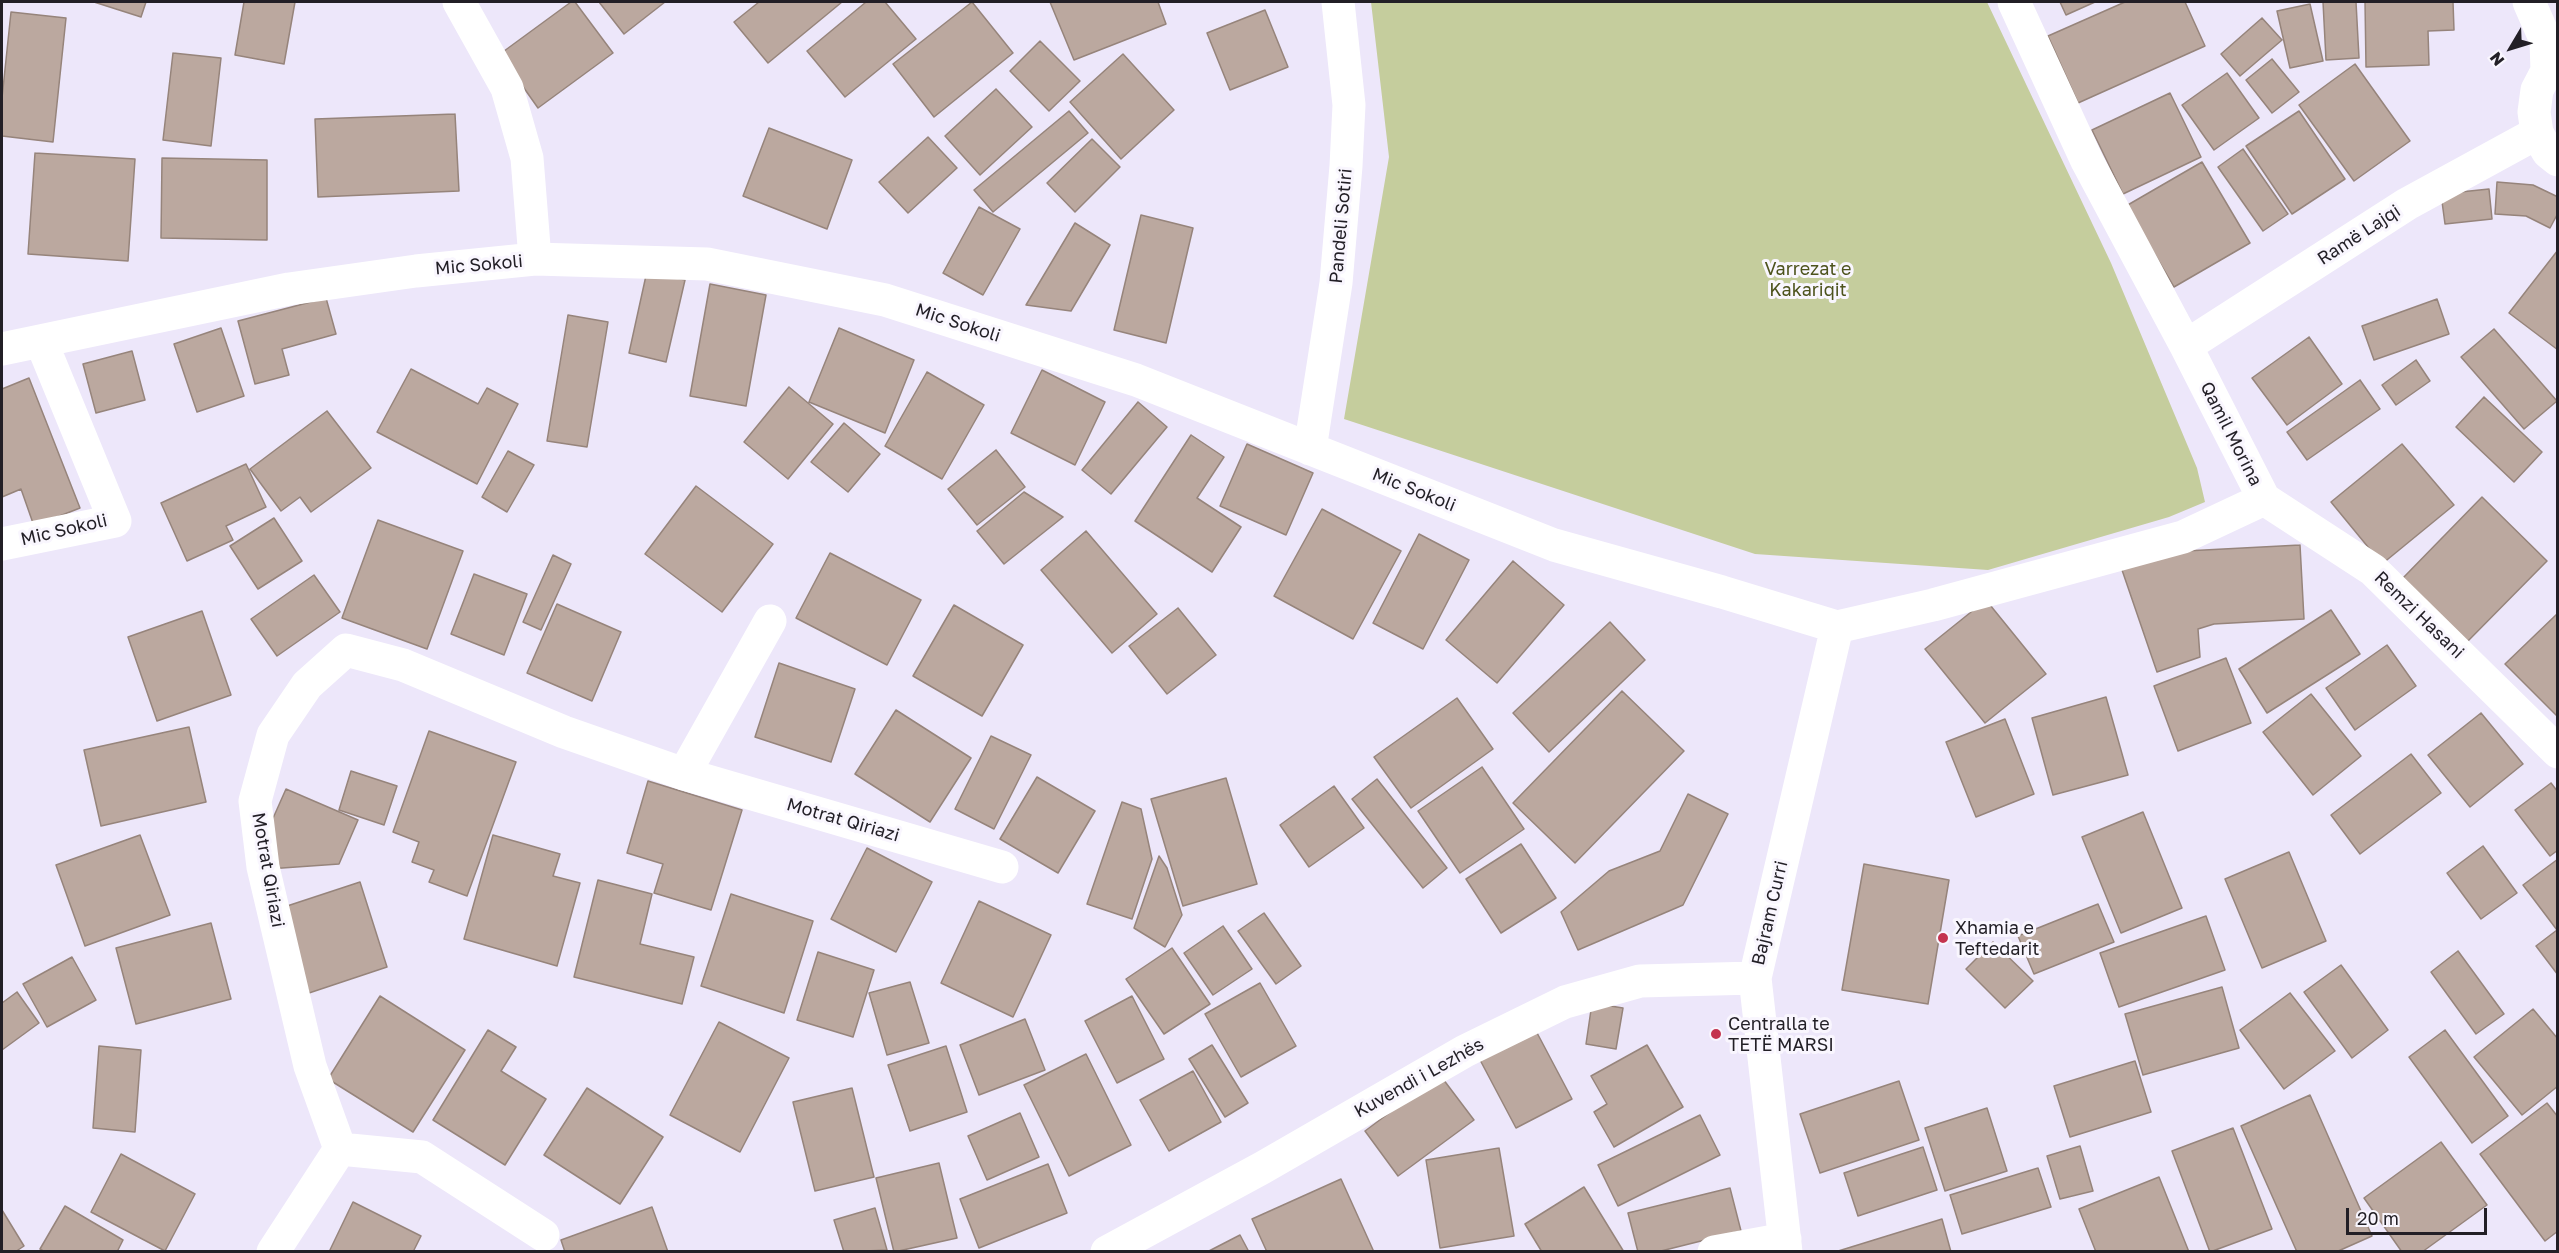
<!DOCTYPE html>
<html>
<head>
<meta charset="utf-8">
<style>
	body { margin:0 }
	#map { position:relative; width:2559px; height:1253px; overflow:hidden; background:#ede7fa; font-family:"Golos Text",sans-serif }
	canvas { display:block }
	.frame { position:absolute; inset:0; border:3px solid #221f26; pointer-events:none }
	.north { position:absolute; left:2481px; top:18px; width:60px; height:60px; -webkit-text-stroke:4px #f9f6fe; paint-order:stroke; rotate:232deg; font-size:16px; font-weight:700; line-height:24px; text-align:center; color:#221f26 }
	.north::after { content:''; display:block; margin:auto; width:21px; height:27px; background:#221f26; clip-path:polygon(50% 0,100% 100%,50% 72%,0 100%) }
	.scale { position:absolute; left:2346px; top:1208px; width:141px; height:27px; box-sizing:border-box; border:3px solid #221f26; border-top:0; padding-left:8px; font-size:18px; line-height:21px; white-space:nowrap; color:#221f26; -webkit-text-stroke:4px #f9f6fe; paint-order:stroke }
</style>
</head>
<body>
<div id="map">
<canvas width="2559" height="1253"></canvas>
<div class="frame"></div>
<div class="north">N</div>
<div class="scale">20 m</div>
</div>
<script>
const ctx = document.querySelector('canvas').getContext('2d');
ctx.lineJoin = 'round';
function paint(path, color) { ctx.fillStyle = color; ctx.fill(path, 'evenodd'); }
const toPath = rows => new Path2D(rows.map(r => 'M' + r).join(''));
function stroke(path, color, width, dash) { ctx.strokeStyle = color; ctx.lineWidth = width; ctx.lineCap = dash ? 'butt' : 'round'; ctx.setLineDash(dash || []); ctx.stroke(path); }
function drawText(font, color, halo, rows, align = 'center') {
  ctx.font = font + ' "Golos Text",sans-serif'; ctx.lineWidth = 6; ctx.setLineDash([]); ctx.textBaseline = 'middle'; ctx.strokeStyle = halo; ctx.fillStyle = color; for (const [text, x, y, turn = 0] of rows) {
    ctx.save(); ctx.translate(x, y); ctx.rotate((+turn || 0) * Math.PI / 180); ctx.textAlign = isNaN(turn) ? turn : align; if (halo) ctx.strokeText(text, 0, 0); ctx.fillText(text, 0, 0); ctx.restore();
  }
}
paint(toPath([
	[1371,2,1987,2,2111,263,2197,468,2205,502,2169,517,1988,570,1755,554,1344,419,1389,157]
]), '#c5cd9d');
const building = toPath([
	[94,2,146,2,141,17,94,2],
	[244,2,295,2,284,64,235,55,244,2],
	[571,2,575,2,613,53,538,108,500,54,571,2],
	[599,2,665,2,624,34,599,2],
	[759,2,842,2,768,63,734,22,759,2],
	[866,2,885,2,916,39,845,97,807,51,866,2],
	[972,2,1013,53,934,117,893,64,972,2],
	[1050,2,1158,2,1166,24,1074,60,1050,2],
	[2060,2,2095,2,2066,15,2060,2],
	[2125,2,2185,2,2205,46,2078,103,2048,36,2125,2],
	[2323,2,2356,2,2359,58,2326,60,2323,2],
	[2365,2,2453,2,2454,30,2428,31,2429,65,2366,67,2365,2],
	[2310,4,2323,61,2290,68,2277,11,2310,4],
	[1265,10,1288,67,1230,90,1207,33,1265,10],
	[11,12,66,18,53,142,2,136,2,98,11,12],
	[2262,18,2282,40,2240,76,2221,54,2262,18],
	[1040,41,1080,81,1049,111,1010,71,1040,41],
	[173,53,221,58,211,146,163,140,173,53],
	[1123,54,1174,110,1121,159,1070,102,1123,54],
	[2272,59,2299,92,2272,113,2246,80,2272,59],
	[2355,64,2410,141,2354,181,2299,105,2355,64],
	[2227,73,2259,118,2214,150,2182,105,2227,73],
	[996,89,1032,127,980,175,945,136,996,89],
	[2170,93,2201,157,2123,194,2092,130,2170,93],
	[1069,111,1088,133,993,212,974,190,1069,111],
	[2299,111,2345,179,2292,214,2246,146,2299,111],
	[455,114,459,191,318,197,315,119,455,114],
	[769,128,852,160,827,229,743,196,769,128],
	[928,137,957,168,908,213,879,182,928,137],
	[1092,139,1120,167,1075,212,1047,183,1092,139],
	[2243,149,2288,214,2263,231,2218,167,2243,149],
	[35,153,135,159,128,261,28,254,35,153],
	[162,158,267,160,267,240,161,238,162,158],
	[2202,162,2250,243,2174,287,2126,206,2202,162],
	[2497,182,2533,185,2558,197,2558,213,2550,228,2526,216,2495,214,2497,182],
	[2489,189,2492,219,2445,224,2441,194,2489,189],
	[979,207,1020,229,983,295,943,273,979,207],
	[1141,215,1193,228,1166,343,1114,330,1141,215],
	[1075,223,1110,245,1071,311,1026,305,1075,223],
	[2558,250,2558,350,2509,313,2558,250],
	[647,271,685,280,666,362,629,353,647,271],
	[710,284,766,295,746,406,690,396,710,284],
	[326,298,336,334,282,349,289,375,255,384,238,321,326,298],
	[2437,299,2449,334,2374,360,2362,326,2437,299],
	[568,315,608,322,587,447,547,441,568,315],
	[221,328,244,396,197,412,174,344,221,328],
	[839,328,914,360,885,433,809,402,839,328],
	[2494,329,2557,401,2524,429,2461,357,2494,329],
	[2309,337,2342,384,2287,425,2252,378,2309,337],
	[132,351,145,400,96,413,83,364,132,351],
	[2416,360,2430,381,2396,405,2382,385,2416,360],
	[411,369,478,404,487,388,518,404,477,484,377,432,411,369],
	[1042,370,1105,402,1075,465,1011,433,1042,370],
	[927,372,984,405,942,479,885,446,927,372],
	[29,378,80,508,34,526,21,489,2,497,2,389,29,378],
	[2360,380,2380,409,2307,460,2287,432,2360,380],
	[789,387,833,424,788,479,744,442,789,387],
	[2484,397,2542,452,2514,482,2456,427,2484,397],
	[1138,402,1167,427,1111,494,1082,470,1138,402],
	[327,411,371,468,311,512,300,497,281,511,250,469,327,411],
	[844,423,880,454,848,492,811,462,844,423],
	[1191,435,1224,457,1197,498,1241,527,1212,572,1135,521,1191,435],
	[1247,444,1313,473,1286,535,1220,506,1247,444],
	[2402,444,2454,505,2382,564,2331,502,2402,444],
	[996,450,1025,487,977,525,948,489,996,450],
	[508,451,534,465,507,512,482,497,508,451],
	[246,464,266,507,226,526,233,540,187,561,161,503,246,464],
	[696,486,773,544,722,612,645,554,696,486],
	[1024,492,1063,517,1004,564,977,531,1024,492],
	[2482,497,2547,561,2465,644,2401,580,2482,497],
	[1322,509,1401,551,1353,639,1274,596,1322,509],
	[274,518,302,561,258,589,230,546,274,518],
	[378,520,463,551,427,649,342,618,378,520],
	[1086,531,1157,614,1112,653,1041,570,1086,531],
	[1419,534,1469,560,1423,649,1373,623,1419,534],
	[2300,545,2304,619,2214,624,2198,629,2200,657,2157,672,2121,567,2166,552,2300,545],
	[830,553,921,600,887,665,796,618,830,553],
	[553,555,571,564,541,630,523,622,553,555],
	[1513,561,1564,605,1497,683,1446,640,1513,561],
	[474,574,527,594,504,655,451,634,474,574],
	[314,575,340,612,277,656,251,619,314,575],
	[1986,600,2046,674,1985,723,1925,649,1986,600],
	[557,604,621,632,592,701,527,673,557,604],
	[954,605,1023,645,982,716,913,676,954,605],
	[1178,608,1216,655,1167,694,1129,646,1178,608],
	[2331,610,2360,654,2267,713,2239,669,2331,610],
	[202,611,231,695,157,721,128,637,202,611],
	[2558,613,2558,717,2505,664,2558,613],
	[1610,622,1645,660,1549,752,1513,713,1610,622],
	[2387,645,2416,686,2355,730,2326,688,2387,645],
	[2226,658,2251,723,2178,751,2154,686,2226,658],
	[779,663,855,689,831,762,755,737,779,663],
	[1622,691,1684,751,1575,863,1513,803,1622,691],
	[2311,694,2361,756,2313,795,2263,732,2311,694],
	[2106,697,2128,775,2053,795,2032,718,2106,697],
	[1457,698,1493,749,1411,808,1374,757,1457,698],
	[896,710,971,758,930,822,855,774,896,710],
	[2481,713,2523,764,2470,807,2428,755,2481,713],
	[2005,719,2034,794,1976,817,1946,742,2005,719],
	[189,727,206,802,101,826,84,750,189,727],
	[429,731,516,762,467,896,429,882,434,870,412,862,419,842,393,832,429,731],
	[991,736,1031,755,994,829,955,809,991,736],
	[2411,754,2441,793,2360,854,2331,815,2411,754],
	[1482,767,1524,829,1460,873,1418,811,1482,767],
	[351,771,397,786,384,825,339,810,351,771],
	[1037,777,1095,811,1058,873,1000,839,1037,777],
	[1226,778,1257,884,1183,906,1151,799,1226,778],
	[1377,779,1447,868,1423,888,1352,799,1377,779],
	[648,781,742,810,711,910,654,893,663,864,627,853,648,781],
	[2551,783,2558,792,2558,850,2550,856,2515,810,2551,783],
	[1334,786,1364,828,1309,867,1280,825,1334,786],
	[286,789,358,820,339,864,268,869,266,834,286,789],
	[1688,794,1728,814,1683,905,1578,950,1561,912,1609,871,1660,851,1688,794],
	[1122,802,1141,809,1152,859,1132,919,1087,904,1122,802],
	[2143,812,2182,908,2121,933,2082,837,2143,812],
	[140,835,170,915,85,946,56,865,140,835],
	[493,835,560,854,553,876,580,883,557,966,464,939,493,835],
	[1521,844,1556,898,1501,933,1466,879,1521,844],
	[2483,846,2517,893,2481,919,2447,873,2483,846],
	[867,848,932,882,896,952,831,919,867,848],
	[2289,852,2326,941,2262,968,2225,879,2289,852],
	[1159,856,1167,868,1182,915,1165,947,1134,928,1159,856],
	[2558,859,2558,975,2536,946,2557,930,2523,885,2558,859],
	[1864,864,1949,880,1928,1004,1842,990,1864,864],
	[598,880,652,894,640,944,694,957,682,1004,574,977,598,880],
	[360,882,387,967,309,993,281,908,360,882],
	[731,894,813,921,784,1013,701,986,731,894],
	[979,901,1051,935,1013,1017,941,983,979,901],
	[2098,904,2114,942,2034,974,2018,936,2098,904],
	[1264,913,1301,966,1276,984,1238,931,1264,913],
	[2206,916,2225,970,2119,1007,2100,953,2206,916],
	[211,923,231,999,136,1024,116,948,211,923],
	[1223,926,1252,969,1213,995,1184,953,1223,926],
	[1993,942,2033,981,2005,1008,1966,969,1993,942],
	[1172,948,1210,1004,1164,1034,1126,979,1172,948],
	[2458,951,2504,1014,2476,1034,2431,972,2458,951],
	[818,952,874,970,853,1037,797,1020,818,952],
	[72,957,96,1000,47,1027,23,984,72,957],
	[2341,965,2388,1030,2352,1058,2304,992,2341,965],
	[910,982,929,1043,887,1055,869,993,910,982],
	[1260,983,1296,1046,1241,1077,1205,1014,1260,983],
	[2222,987,2239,1048,2143,1075,2125,1014,2222,987],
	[17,992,39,1023,2,1050,2,1003,17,992],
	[2290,993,2335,1051,2284,1089,2240,1030,2290,993],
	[380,996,465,1050,413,1132,328,1079,380,996],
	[1132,996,1164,1059,1117,1083,1085,1021,1132,996],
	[1592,1003,1623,1008,1616,1049,1586,1044,1592,1003],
	[2533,1009,2558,1039,2558,1086,2522,1115,2474,1057,2533,1009],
	[1025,1019,1045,1070,979,1095,960,1045,1025,1019],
	[719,1022,789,1058,740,1152,670,1115,719,1022],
	[1535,1029,1572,1099,1516,1128,1479,1058,1535,1029],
	[488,1030,516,1047,501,1071,546,1099,505,1165,433,1120,488,1030],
	[2445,1030,2508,1116,2472,1143,2409,1057,2445,1030],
	[1212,1045,1248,1103,1225,1117,1189,1059,1212,1045],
	[1647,1045,1683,1107,1614,1147,1594,1112,1607,1104,1591,1076,1647,1045],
	[99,1046,141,1050,135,1132,93,1128,99,1046],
	[946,1046,967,1112,910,1131,888,1065,946,1046],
	[1086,1054,1131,1145,1069,1176,1024,1085,1086,1054],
	[2135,1061,2151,1112,2070,1137,2054,1086,2135,1061],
	[1193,1071,1221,1122,1169,1151,1140,1100,1193,1071],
	[1440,1075,1474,1120,1398,1176,1365,1131,1440,1075],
	[1899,1081,1919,1140,1820,1173,1800,1114,1899,1081],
	[587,1088,663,1137,620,1204,544,1155,587,1088],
	[852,1088,874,1177,815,1191,793,1102,852,1088],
	[2310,1095,2372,1236,2336,1252,2297,1252,2241,1126,2310,1095],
	[2547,1103,2558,1117,2558,1231,2545,1241,2480,1154,2547,1103],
	[1987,1108,2007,1171,1945,1191,1925,1128,1987,1108],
	[1020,1113,1039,1157,987,1180,968,1136,1020,1113],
	[1700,1115,1720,1155,1618,1206,1598,1165,1700,1115],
	[2233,1128,2272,1229,2210,1252,2172,1151,2233,1128],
	[2441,1142,2487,1205,2422,1252,2402,1252,2364,1198,2441,1142],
	[2080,1146,2093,1191,2060,1199,2047,1156,2080,1146],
	[1923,1147,1937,1190,1858,1216,1844,1173,1923,1147],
	[1499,1148,1514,1236,1440,1248,1426,1160,1499,1148],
	[121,1154,195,1194,165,1251,91,1212,121,1154],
	[939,1163,957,1238,894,1252,876,1178,939,1163],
	[1048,1164,1067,1213,979,1248,960,1199,1048,1164],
	[2038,1168,2051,1207,1962,1234,1950,1195,2038,1168],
	[2159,1177,2189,1252,2096,1252,2079,1209,2159,1177],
	[1341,1179,1374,1252,1267,1252,1252,1219,1341,1179],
	[1584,1187,1624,1252,1542,1252,1525,1224,1584,1187],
	[1730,1188,1741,1231,1657,1252,1638,1252,1628,1213,1730,1188],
	[353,1202,421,1236,413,1252,329,1252,353,1202],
	[65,1206,123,1240,117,1252,45,1252,40,1249,65,1206],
	[652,1207,668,1252,565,1252,561,1240,652,1207],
	[875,1208,887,1250,844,1252,834,1220,875,1208],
	[2,1210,24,1246,15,1252,2,1252,2,1210],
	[1942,1219,1951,1252,1835,1252,1942,1219],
	[1240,1235,1249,1252,1207,1252,1240,1235]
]);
paint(building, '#bba89f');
stroke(building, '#96847b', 1.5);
stroke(toPath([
	[459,2,507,88,527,158,535,259],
	[2014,2,2087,161,2186,346,2264,499,2373,570,2558,752],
	[2529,2,2546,41,2547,71],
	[2558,62,2547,71,2537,90,2534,112,2537,133,2548,152,2558,160],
	[2186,346,2407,204,2537,133],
	[2,349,289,289,416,271,535,259,707,264,885,300,1136,380,1554,545,1722,592,1837,627,1933,605,2183,537,2264,499],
	[1310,449,1336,283,1346,166,1349,105,1338,2],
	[2,544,115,521,41,341],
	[684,774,770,621],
	[340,1149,310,1066,263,867,255,801,273,735,307,685,346,650,403,665,564,732,684,774,1002,867],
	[340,1149,422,1157,543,1235],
	[273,1252,340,1149],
	[1107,1252,1262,1168,1465,1051,1565,1002,1640,981,1755,978],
	[1714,1252,1785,1239],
	[1786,1252,1755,978,1837,627]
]), '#fff', 33);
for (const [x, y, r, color] of [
	[1943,938,6,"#c4344f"],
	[1716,1034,6,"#c4344f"]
]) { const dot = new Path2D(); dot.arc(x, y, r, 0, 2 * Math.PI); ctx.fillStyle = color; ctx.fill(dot); stroke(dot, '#f9f6fe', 2); }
drawText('18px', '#221f26', '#f9f6fe', [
	["Pandeli Sotiri",1341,226,-85],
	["Ramë Lajqi",2359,235,-33],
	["Mic Sokoli",479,265,-5],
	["Mic Sokoli",958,323,18],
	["Qamil Morina",2231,434,63],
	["Mic Sokoli",1414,490,22],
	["Mic Sokoli",64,530,-13],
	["Remzi Hasani",2419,615,44],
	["Motrat Qiriazi",843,820,16],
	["Motrat Qiriazi",268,870,80],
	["Bajram Curri",1770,913,-77],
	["Kuvendi i Lezhës",1419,1078,-29]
]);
drawText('18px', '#4d531d', '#f9f6fe', [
	["Varrezat e",1808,269],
	["Kakariqit",1808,290]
]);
drawText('18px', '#221f26', '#f9f6fe', [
	["Xhamia e",1955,928],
	["Teftedarit",1955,949],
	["Centralla te",1728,1024],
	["TETË MARSI",1728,1045]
], 'left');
</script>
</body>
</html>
